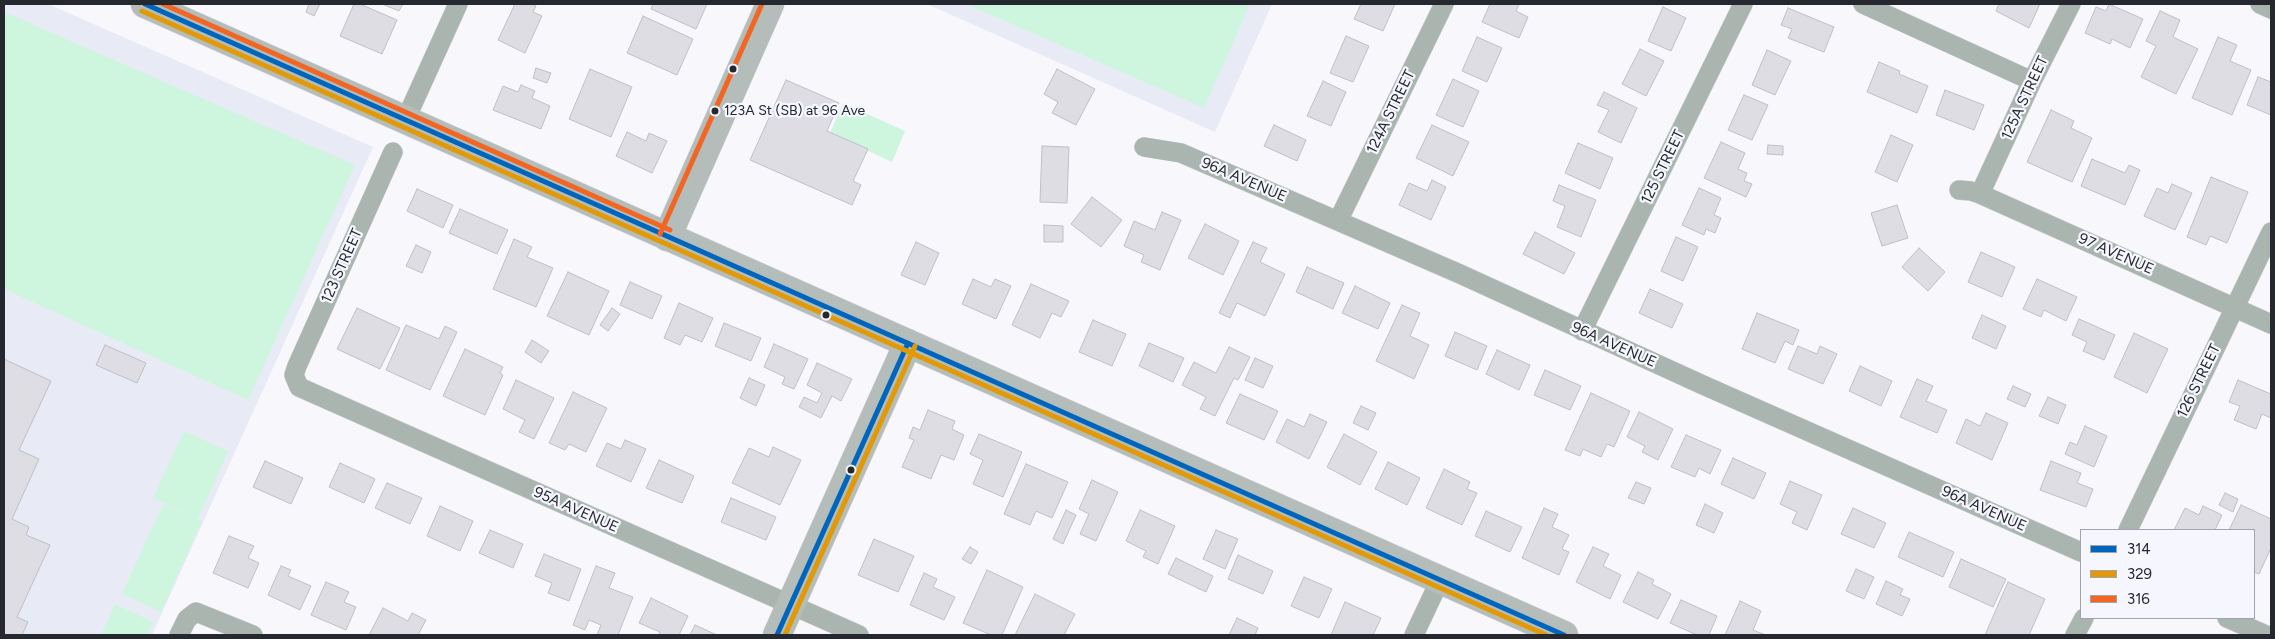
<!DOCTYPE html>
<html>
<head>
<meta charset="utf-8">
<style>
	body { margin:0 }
	#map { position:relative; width:2275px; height:639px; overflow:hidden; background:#f7f7fc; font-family:Figtree,sans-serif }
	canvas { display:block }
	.frame { position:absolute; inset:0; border:5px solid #26282f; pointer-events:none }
	.legend { position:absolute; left:2080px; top:529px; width:175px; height:90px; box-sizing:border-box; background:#f5f6fe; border:1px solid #a2a4ab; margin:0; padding:6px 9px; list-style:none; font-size:15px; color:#26282f }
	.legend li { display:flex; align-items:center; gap:10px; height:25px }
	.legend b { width:25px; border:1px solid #a2a4ab }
</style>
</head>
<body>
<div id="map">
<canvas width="2275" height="639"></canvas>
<div class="frame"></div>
<ul class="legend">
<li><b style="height:6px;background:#0065bd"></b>314</li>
<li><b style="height:6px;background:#e29905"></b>329</li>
<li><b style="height:6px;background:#f26522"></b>316</li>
</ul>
</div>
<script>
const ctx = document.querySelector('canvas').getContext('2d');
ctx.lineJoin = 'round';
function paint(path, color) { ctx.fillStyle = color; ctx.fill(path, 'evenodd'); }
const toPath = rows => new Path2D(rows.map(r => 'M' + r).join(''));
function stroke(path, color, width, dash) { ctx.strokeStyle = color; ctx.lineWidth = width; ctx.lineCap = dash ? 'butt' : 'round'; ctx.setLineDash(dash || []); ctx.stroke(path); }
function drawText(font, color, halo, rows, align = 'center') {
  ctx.font = font + ' Figtree,sans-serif'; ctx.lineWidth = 4.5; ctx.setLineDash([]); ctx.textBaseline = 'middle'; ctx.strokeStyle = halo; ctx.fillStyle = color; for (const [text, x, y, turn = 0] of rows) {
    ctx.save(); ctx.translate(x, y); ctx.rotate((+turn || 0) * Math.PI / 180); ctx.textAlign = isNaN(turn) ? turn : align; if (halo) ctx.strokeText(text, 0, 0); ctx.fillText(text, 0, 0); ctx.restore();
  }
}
paint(toPath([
	[4,4,48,4,373,147,152,635,4,635],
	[927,4,1272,4,1215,132]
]), '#e8eaf5');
paint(toPath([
	[966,4,1250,4,1204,108],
	[4,12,355,165,248,400,4,289],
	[843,103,905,131,892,162,830,133],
	[184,431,228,451,198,519,153,498],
	[163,504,202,521,161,612,122,594],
	[115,604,153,622,147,635,101,635]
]), '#cef6de');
const building = toPath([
	[309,4,320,4,314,16,306,12,309,4],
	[354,4,360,4,397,20,382,54,340,36,354,4],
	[382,4,403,4,399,11,382,4],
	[515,4,531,4,536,6,533,12,542,16,525,53,498,40,515,4],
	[653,4,707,4,696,29,651,9,653,4],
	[1361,4,1395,4,1383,31,1354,19,1361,4],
	[1490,4,1519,4,1516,11,1528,17,1519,38,1482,22,1490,4],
	[1999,4,2040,4,2029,28,1996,11,1999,4],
	[2109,4,2143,19,2130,48,2112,39,2110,44,2085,33,2096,7,2106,11,2109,4],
	[1663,7,1686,18,1671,51,1648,41,1663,7],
	[1788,8,1834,27,1824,52,1788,38,1792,29,1781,25,1788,8],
	[2160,11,2180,20,2173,37,2198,49,2176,94,2141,77,2156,46,2146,41,2160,11],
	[643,16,693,39,677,75,627,53,643,16],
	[1346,36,1369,46,1353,82,1330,73,1346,36],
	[1477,37,1502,48,1487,82,1462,71,1477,37],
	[2218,37,2237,45,2230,61,2251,70,2232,115,2192,98,2218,37],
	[1640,49,1664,61,1646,96,1622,84,1640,49],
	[1767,50,1791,61,1775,95,1752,85,1767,50],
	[1879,62,1900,71,1899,74,1928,86,1917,113,1867,92,1879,62],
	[536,68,551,73,547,83,533,78,536,68],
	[590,69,632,87,611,137,569,119,590,69],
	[1057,69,1095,89,1076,125,1052,113,1058,102,1044,94,1057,69],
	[2258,77,2271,82,2271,115,2247,105,2258,77],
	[1453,79,1479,91,1463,127,1436,115,1453,79],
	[786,80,839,103,827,131,868,149,853,181,861,185,852,205,750,160,786,80],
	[1323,81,1346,92,1331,126,1307,116,1323,81],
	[521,85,535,91,532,98,550,106,541,129,493,110,503,86,518,92,521,85],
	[1945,90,1984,105,1974,130,1936,115,1945,90],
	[1604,92,1637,108,1621,143,1598,132,1609,110,1597,105,1604,92],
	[1744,95,1768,105,1752,140,1728,130,1744,95],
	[2051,110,2074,121,2071,128,2092,138,2072,182,2027,162,2051,110],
	[1274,125,1306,140,1297,161,1264,146,1274,125],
	[1432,125,1469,142,1453,176,1416,158,1432,125],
	[627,132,646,141,649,133,667,141,652,173,616,156,627,132],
	[1891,135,1913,145,1897,182,1875,172,1891,135],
	[1721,142,1745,153,1738,169,1747,173,1744,181,1752,184,1746,197,1704,178,1721,142],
	[1578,143,1613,158,1600,189,1565,173,1578,143],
	[1768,145,1783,146,1783,155,1767,154,1768,145],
	[1042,146,1069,147,1067,203,1040,202,1042,146],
	[2092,159,2125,173,2129,165,2140,170,2125,205,2081,186,2092,159],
	[2211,177,2248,192,2227,243,2210,236,2206,245,2187,237,2211,177],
	[1432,180,1446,187,1431,220,1399,205,1409,183,1427,191,1432,180],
	[2172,184,2192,193,2175,230,2144,216,2157,188,2168,193,2172,184],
	[1559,185,1596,200,1581,237,1557,227,1565,206,1553,201,1559,185],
	[1699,188,1721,198,1714,215,1721,218,1715,233,1706,229,1704,235,1682,225,1699,188],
	[417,189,453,205,443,228,407,211,417,189],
	[1092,197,1122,220,1101,247,1071,224,1092,197],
	[1897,205,1908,238,1882,246,1871,213,1897,205],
	[460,209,508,230,497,254,449,233,460,209],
	[1162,212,1181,220,1160,270,1141,262,1144,255,1124,246,1134,221,1155,230,1162,212],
	[1205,224,1239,241,1223,275,1188,258,1205,224],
	[1044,225,1063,226,1063,242,1044,242,1044,225],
	[1535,232,1575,253,1564,274,1523,254,1535,232],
	[1676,237,1698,247,1683,281,1661,271,1676,237],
	[514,239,532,247,527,257,553,268,536,307,493,289,514,239],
	[916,242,939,253,925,285,901,275,916,242],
	[1253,242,1267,248,1260,262,1285,274,1265,316,1237,303,1230,318,1219,313,1253,242],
	[416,245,431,252,422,273,406,266,416,245],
	[1919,248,1945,272,1928,291,1902,267,1919,248],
	[1981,252,2015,267,2002,297,1968,282,1981,252],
	[1307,267,1344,283,1333,309,1296,292,1307,267],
	[568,272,609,291,589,335,547,316,568,272],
	[973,279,991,287,995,279,1011,286,996,319,962,304,973,279],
	[2037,279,2077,297,2066,321,2044,310,2041,317,2023,309,2037,279],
	[630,282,662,296,652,319,620,305,630,282],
	[1031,284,1069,301,1061,317,1052,313,1040,338,1012,325,1031,284],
	[1355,286,1390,303,1378,329,1342,313,1355,286],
	[1650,289,1683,304,1672,328,1639,313,1650,289],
	[679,303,713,318,702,342,685,335,680,345,664,338,679,303],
	[1402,305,1420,313,1410,336,1429,345,1414,379,1376,361,1402,305],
	[357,308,400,328,380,369,337,349,357,308],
	[612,308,620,314,608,331,600,325,612,308],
	[1757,313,1799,330,1793,345,1785,341,1775,363,1742,349,1757,313],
	[1982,315,2006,326,1996,349,1972,338,1982,315],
	[2079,319,2115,335,2104,360,2083,351,2087,342,2072,335,2079,319],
	[1093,320,1126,334,1112,366,1079,352,1093,320],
	[724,323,761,338,751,361,715,346,724,323],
	[406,325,439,339,445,326,457,332,430,390,386,370,406,325],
	[1455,332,1487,346,1477,370,1445,356,1455,332],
	[2134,333,2168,349,2147,393,2114,377,2134,333],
	[532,340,549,351,541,363,525,352,532,340],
	[1149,343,1184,358,1173,382,1139,366,1149,343],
	[774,344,808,359,794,389,782,384,785,377,764,367,774,344],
	[105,345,146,363,137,383,96,365,105,345],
	[1798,346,1817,354,1820,346,1837,354,1823,384,1788,369,1798,346],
	[1229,347,1250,357,1238,380,1234,378,1215,416,1200,409,1206,397,1182,385,1194,362,1216,373,1229,347],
	[465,349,503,367,500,373,503,375,485,415,443,396,465,349],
	[1497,350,1530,365,1519,390,1486,374,1497,350],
	[1255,358,1273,366,1263,388,1245,380,1255,358],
	[4,359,51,381,19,450,39,459,12,519,29,527,26,535,50,545,17,617,28,622,22,635,4,635,4,359],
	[817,363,852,379,841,401,832,396,821,418,799,407,804,397,817,403,822,393,807,385,817,363],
	[1860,366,1892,381,1881,406,1849,391,1860,366],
	[1545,370,1581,386,1570,410,1534,395,1545,370],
	[749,378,765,385,756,406,740,398,749,378],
	[1917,379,1933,386,1926,401,1947,410,1937,433,1900,417,1917,379],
	[516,380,554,398,534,439,519,432,525,420,503,409,516,380],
	[2238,380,2271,394,2271,418,2262,414,2256,429,2234,420,2240,406,2229,402,2238,380],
	[2013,386,2031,394,2025,407,2007,399,2013,386],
	[573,392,607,408,586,452,569,444,565,450,549,443,573,392],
	[1591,393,1630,411,1614,447,1607,444,1601,457,1583,449,1580,456,1565,450,1591,393],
	[1240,394,1278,411,1264,440,1226,423,1240,394],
	[2048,397,2066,405,2058,424,2039,416,2048,397],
	[1361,406,1376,413,1368,430,1353,423,1361,406],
	[928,410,955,421,952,429,964,435,954,460,941,455,931,479,902,467,914,440,909,438,913,427,920,430,928,410],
	[1639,412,1673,429,1658,460,1642,452,1645,446,1627,437,1639,412],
	[1986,413,2008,423,1992,460,1956,443,1966,419,1980,426,1986,413],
	[1310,414,1327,422,1309,459,1276,442,1287,419,1304,427,1310,414],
	[2085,426,2107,436,2094,467,2065,454,2070,442,2077,445,2085,426],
	[979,434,1022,452,1003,497,973,484,983,460,970,454,979,434],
	[1344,434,1377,452,1360,485,1327,467,1344,434],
	[1686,435,1721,450,1710,474,1699,468,1695,477,1671,467,1686,435],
	[625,440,646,449,631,482,596,466,607,443,621,449,625,440],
	[773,447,801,460,780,505,732,483,749,448,769,457,773,447],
	[1733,458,1766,473,1754,499,1721,484,1733,458],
	[659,460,694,476,682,503,646,488,659,460],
	[265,461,303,478,291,504,253,487,265,461],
	[2051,461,2081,473,2077,483,2093,489,2086,507,2040,490,2051,461],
	[1388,462,1420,478,1407,505,1375,489,1388,462],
	[340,463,375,479,364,503,329,487,340,463],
	[1026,464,1068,482,1052,518,1036,511,1030,525,1004,514,1026,464],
	[1444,469,1470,482,1467,489,1477,493,1462,525,1426,508,1444,469],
	[1092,480,1118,492,1096,541,1080,534,1089,514,1079,509,1092,480],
	[1790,481,1822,495,1807,530,1792,523,1797,512,1780,504,1790,481],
	[1636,482,1651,488,1644,504,1628,498,1636,482],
	[387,483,422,498,410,524,375,508,387,483],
	[2225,493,2238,499,2233,512,2219,505,2225,493],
	[731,498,776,517,766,540,721,522,731,498],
	[1705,504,1723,513,1714,533,1696,525,1705,504],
	[2241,505,2271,519,2271,548,2259,574,2254,572,2254,530,2229,530,2241,505],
	[440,506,473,521,460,551,427,536,440,506],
	[2203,506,2222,515,2215,530,2174,530,2185,508,2199,515,2203,506],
	[1544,508,1558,514,1552,527,1569,535,1562,549,1569,552,1559,575,1522,558,1544,508],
	[1853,508,1886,523,1874,548,1841,534,1853,508],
	[1066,510,1076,515,1063,544,1053,539,1066,510],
	[1140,510,1175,526,1158,564,1143,557,1146,551,1126,541,1140,510],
	[1486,511,1522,527,1510,552,1475,536,1486,511],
	[490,530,523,544,513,568,479,553,490,530],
	[1216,530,1238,539,1225,569,1203,559,1216,530],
	[1909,532,1954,552,1943,577,1898,557,1909,532],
	[229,536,254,546,248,558,259,563,248,588,213,573,229,536],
	[874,539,914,556,898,592,858,575,874,539],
	[970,547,978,552,971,564,962,559,970,547],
	[1593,547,1609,554,1603,566,1621,575,1610,599,1576,582,1593,547],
	[544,554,581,569,569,601,548,593,552,583,535,576,544,554],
	[1238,555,1273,571,1263,594,1228,579,1238,555],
	[1176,558,1213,576,1206,592,1168,574,1176,558],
	[1961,559,2006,579,1993,607,1949,587,1961,559],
	[281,566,291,570,288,576,311,586,300,610,268,595,281,566],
	[596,566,615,573,609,588,633,597,618,635,597,635,601,625,589,620,585,630,573,625,596,566],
	[1856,569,1874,577,1864,599,1846,591,1856,569],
	[987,570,1023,587,1002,635,991,635,963,623,987,570],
	[1638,572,1654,580,1652,584,1671,594,1658,619,1623,602,1638,572],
	[924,573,937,579,933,587,955,597,944,620,910,605,924,573],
	[1304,577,1332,589,1319,618,1291,606,1304,577],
	[1886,581,1903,589,1900,595,1910,599,1902,616,1876,604,1886,581],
	[326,582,349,592,344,602,356,607,346,630,311,615,326,582],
	[2008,582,2045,599,2029,635,1985,635,2008,582],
	[1035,594,1075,614,1064,635,1015,635,1035,594],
	[651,598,688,616,679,635,658,635,660,632,639,623,651,598],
	[1681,600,1717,616,1709,635,1697,635,1670,623,1681,600],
	[1740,601,1761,611,1753,630,1766,635,1725,635,1740,601],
	[1345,602,1381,618,1373,635,1331,635,1345,602],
	[383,608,408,621,412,613,426,620,418,635,369,635,383,608],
	[1237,618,1258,628,1255,635,1229,635,1237,618],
	[695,625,717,635,690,635,695,625]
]);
paint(building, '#dddde3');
stroke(building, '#bfc0c6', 1);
const street = toPath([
	[1863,4,2032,81],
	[2260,4,2271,9],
	[405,121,458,4],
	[1144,147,1181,153,1460,274,1703,385,2081,552],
	[393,152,297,366,294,375,299,387,859,635],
	[1959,190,1971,191,1980,194,2271,324],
	[1980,194,2032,81,2071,4],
	[1338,221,1444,4],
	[1582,331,1743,4],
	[2128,530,2271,232],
	[2227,618,2266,635],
	[179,635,187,619,196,612,253,635],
	[1414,635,1440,580],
	[2075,635,2084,618]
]);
const secondary = toPath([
	[145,4,1564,635],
	[667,237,770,4],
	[777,635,908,343]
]);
stroke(street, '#d2d3d6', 20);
stroke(secondary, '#d2d3d6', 29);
stroke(street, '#a9b5ae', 19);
stroke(secondary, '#b4bdb9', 28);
stroke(toPath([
	[145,4,1564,635],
	[777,635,908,343]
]), '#0065bd', 5);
stroke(toPath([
	[142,11,1546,635],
	[785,635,915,346]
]), '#e29905', 5);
stroke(toPath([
	[163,4,670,230],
	[660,234,762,4]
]), '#f26522', 5);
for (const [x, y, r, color] of [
	[733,69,4.5,"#26282f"],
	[715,111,4.5,"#26282f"],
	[826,315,4.5,"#26282f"],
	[851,470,4.5,"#26282f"]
]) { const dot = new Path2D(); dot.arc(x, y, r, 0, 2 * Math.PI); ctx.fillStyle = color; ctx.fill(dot); stroke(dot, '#f5f6fe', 2); }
drawText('14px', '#26282f', '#f5f6fe', [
	["123A St (SB) at 96 Ave",724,111]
], 'left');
drawText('15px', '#26282f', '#f5f6fe', [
	["125A STREET",2025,98,-65],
	["124A STREET",1391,112,-64],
	["125 STREET",1663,167,-64],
	["96A AVENUE",1244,180,23],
	["97 AVENUE",2116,254,24],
	["123 STREET",342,266,-66],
	["96A AVENUE",1614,345,24],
	["126 STREET",2199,381,-64],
	["96A AVENUE",1984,509,24],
	["95A AVENUE",576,510,24]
]);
</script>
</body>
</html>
